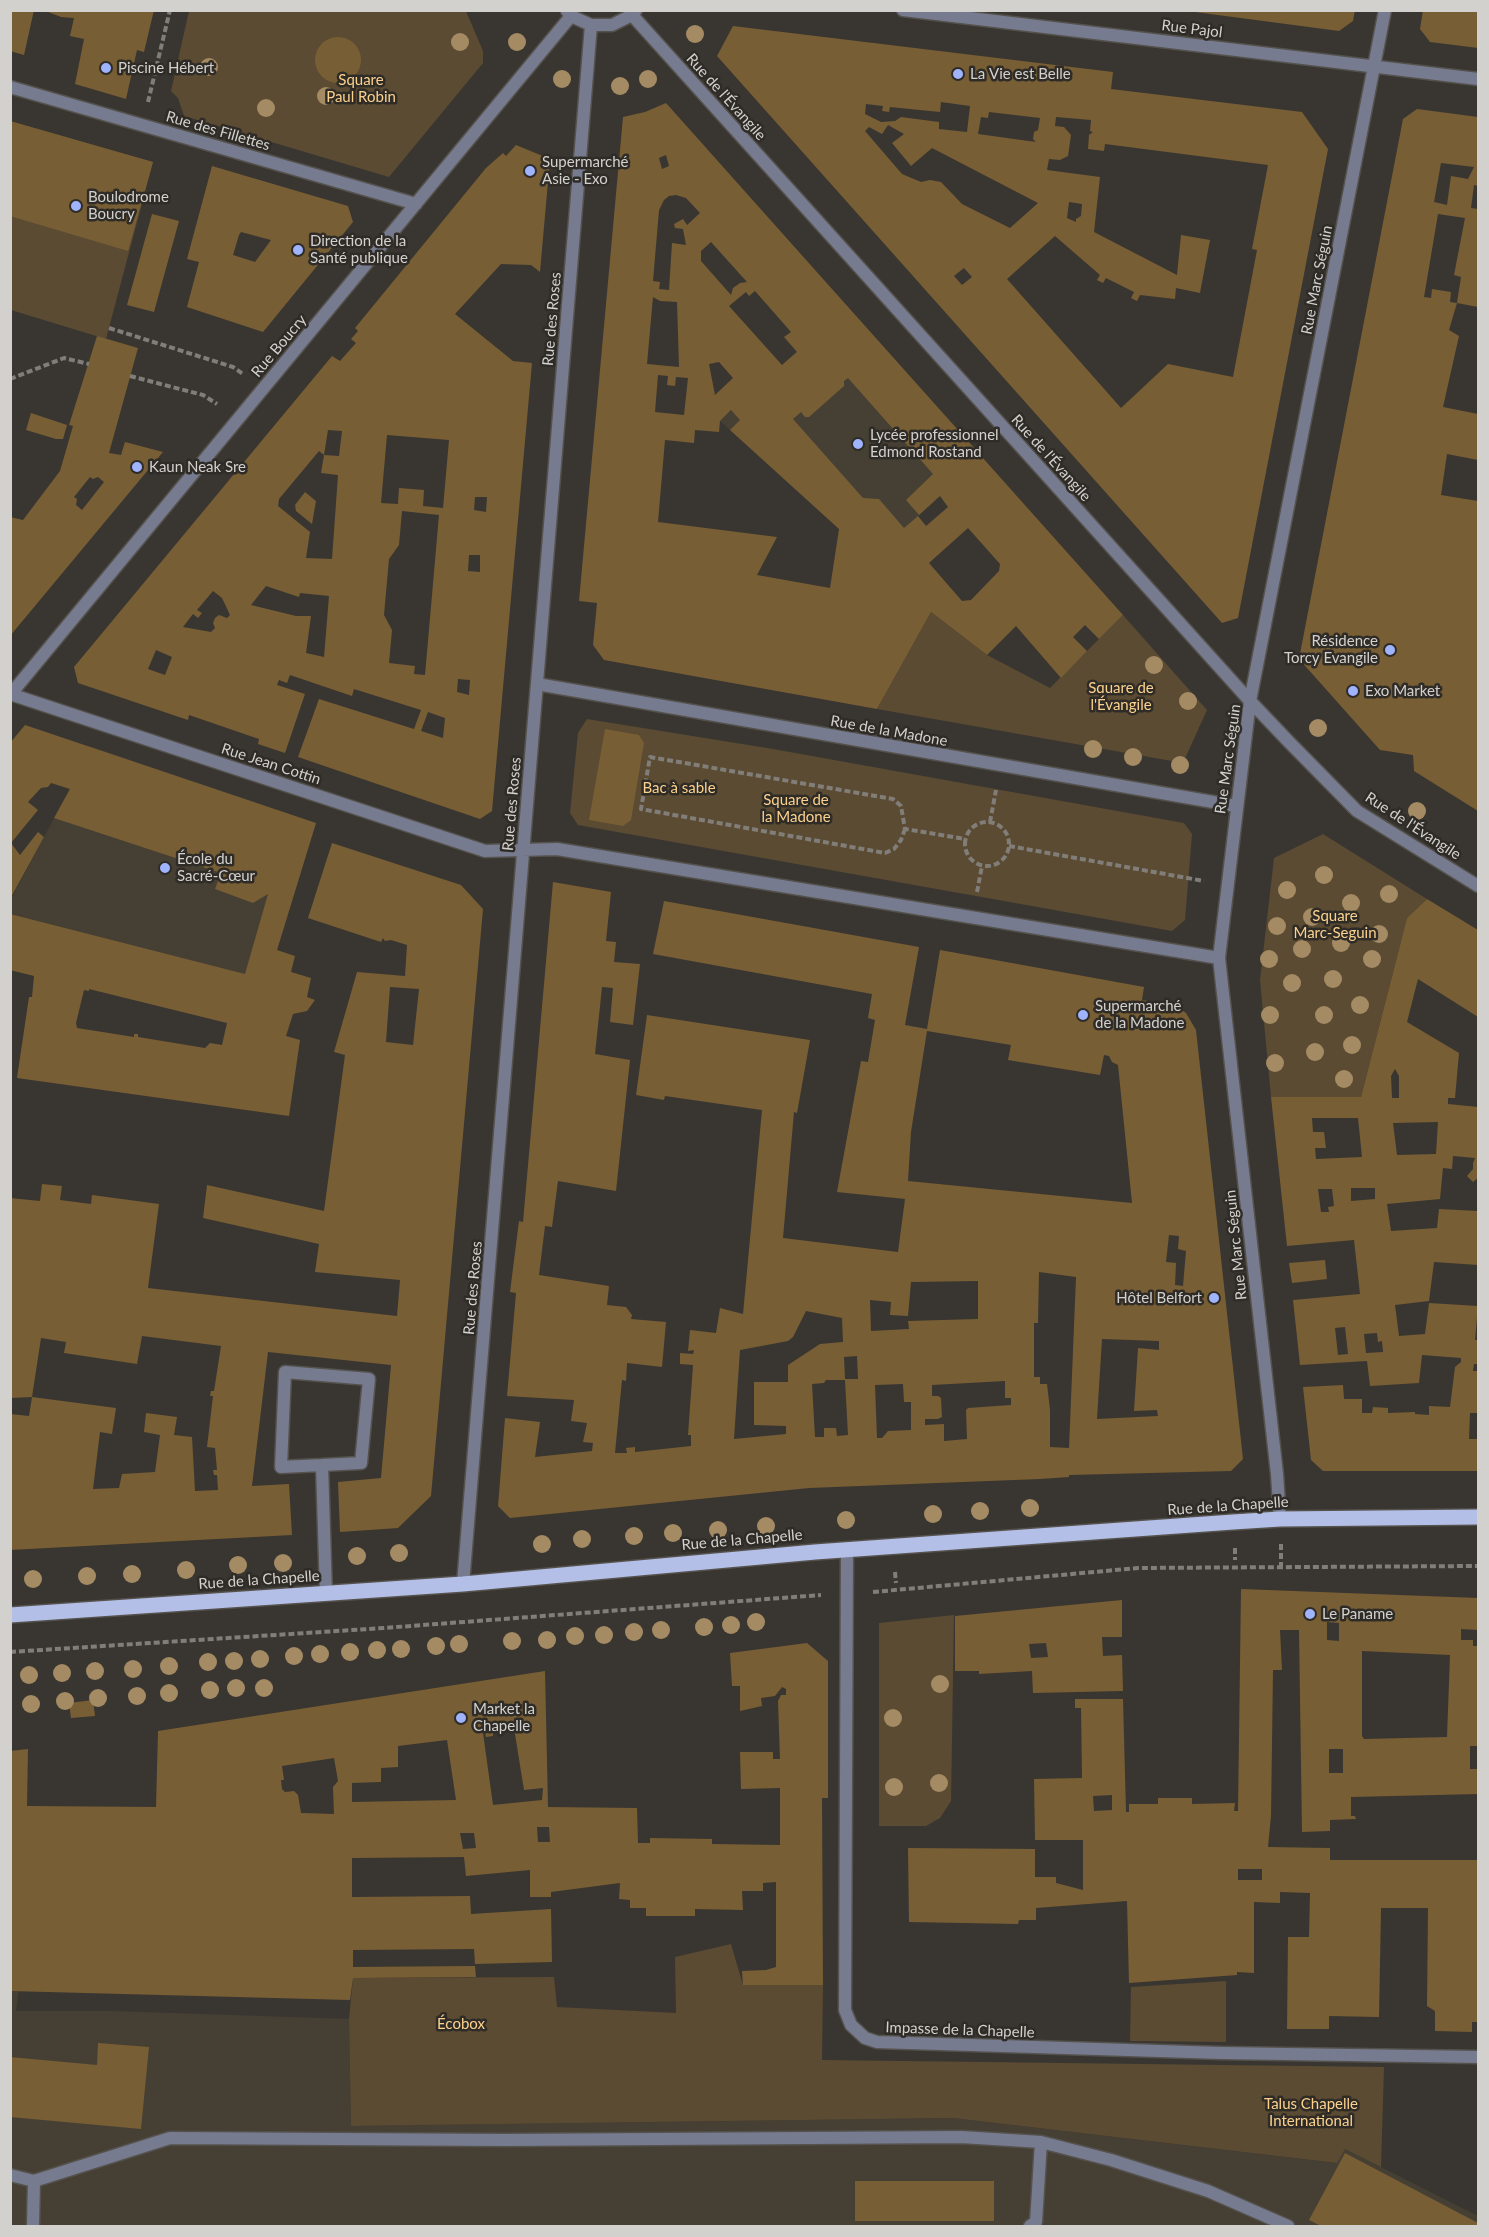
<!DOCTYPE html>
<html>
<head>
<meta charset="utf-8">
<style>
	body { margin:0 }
	#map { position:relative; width:1489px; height:2237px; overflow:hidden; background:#393631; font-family:Lato,sans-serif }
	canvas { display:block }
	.frame { position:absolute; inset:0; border:12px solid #d3d1ce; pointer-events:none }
</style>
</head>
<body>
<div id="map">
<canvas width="1489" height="2237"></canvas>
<div class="frame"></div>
</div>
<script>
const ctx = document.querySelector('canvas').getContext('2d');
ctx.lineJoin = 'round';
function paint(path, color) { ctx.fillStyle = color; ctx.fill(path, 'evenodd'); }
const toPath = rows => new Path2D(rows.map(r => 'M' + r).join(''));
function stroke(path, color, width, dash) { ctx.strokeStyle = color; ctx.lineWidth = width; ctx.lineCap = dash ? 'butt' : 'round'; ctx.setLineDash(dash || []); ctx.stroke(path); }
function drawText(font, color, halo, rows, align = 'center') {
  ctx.font = font + ' Lato,sans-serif'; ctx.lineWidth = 5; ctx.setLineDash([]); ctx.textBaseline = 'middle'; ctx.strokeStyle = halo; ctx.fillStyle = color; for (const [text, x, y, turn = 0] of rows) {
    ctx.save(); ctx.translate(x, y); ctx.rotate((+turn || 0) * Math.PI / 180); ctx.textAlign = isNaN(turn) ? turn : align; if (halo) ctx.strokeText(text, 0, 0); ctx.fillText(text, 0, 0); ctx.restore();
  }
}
paint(toPath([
	[847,306,983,457,872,558,720,421],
	[92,747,316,823,253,1029,11,970,11,899],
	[19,1989,16,2011,115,2011,349,2019,351,2126,953,2118,1336,2163,1345,2149,1478,2216,1478,2226,11,2226,10,1990]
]), '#463f34');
paint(toPath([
	[189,11,466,11,483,51,483,63,389,177,184,116,178,98,171,91],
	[10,121,153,162,106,339,11,310],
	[931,612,987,655,1050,688,1123,615,1207,710,1183,763,877,709],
	[587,719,773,749,1184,823,1192,834,1185,920,1172,931,578,825,570,813,578,733],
	[1323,834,1427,899,1407,918,1361,1097,1271,1097,1260,980,1274,858],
	[954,1615,951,1801,940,1818,926,1826,879,1826,879,1623],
	[731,1944,743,1985,823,1985,822,2060,1384,2067,1381,2167,1345,2149,1337,2163,953,2118,351,2126,349,2019,353,1978,554,1977,557,2007,676,2013,675,1957],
	[1226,1981,1226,2042,1130,2041,1131,1987]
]), '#5b4b32');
paint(toPath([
	[10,10,34,10,24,55,10,51],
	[43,10,154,10,144,52,137,50,126,99,75,84,84,39,70,36,74,18,61,17],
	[1180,10,1355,10,1353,21,1339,31],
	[1423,10,1478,10,1478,48,1430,42,1420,29],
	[733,26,1113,72,1111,89,1302,112,1328,149,1238,618,1222,623,717,56],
	[941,102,970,106,967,132,939,129,939,122,901,117,895,121,881,122,865,114,866,104,883,106,882,111,889,112,890,107,940,112],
	[989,112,1040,118,1038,130,1034,132,1033,139,1036,142,978,134,981,117,988,118],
	[1056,117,1091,120,1090,131,1093,132,1089,135,1088,149,1104,151,1105,144,1268,165,1252,249,1257,250,1233,377,1168,364,1121,408,1007,279,1055,236,1100,275,1097,280,1103,283,1106,278,1134,292,1131,298,1137,301,1140,295,1175,299,1176,288,1200,293,1210,240,1181,235,1177,275,1094,232,1100,177,1047,170,1049,159,1060,160,1068,156,1071,135,1064,127,1055,126],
	[888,125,904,134,892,143,911,166,932,148,1038,203,1010,228,962,204,941,182,930,180,921,182,902,174,865,131,869,127,882,134],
	[1069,202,1082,204,1081,216,1076,219,1076,222,1067,218],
	[964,268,972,277,962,285,954,276],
	'315 60a23 23 0 1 1 46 0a23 23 0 1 1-46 0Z',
	[666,103,1123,615,1099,639,1085,625,1073,637,1087,651,1061,678,1016,626,987,655,931,612,877,709,604,660,593,645,597,603,579,601,623,117,645,112],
	[666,155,669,166,662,169,659,158],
	[676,195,686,198,700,213,687,225,683,219,674,224,675,228,683,229,686,245,672,243,669,290,659,289,660,282,653,281,659,210,664,200,669,196],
	[711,242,747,282,740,283,733,288,731,295,701,261,701,251],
	[755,291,791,332,784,337,797,352,782,365,729,306,746,292,749,296],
	[653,297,660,301,677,302,679,367,647,364],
	[719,362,733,378,715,395,709,364],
	[658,375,668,376,667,385,675,386,676,377,688,378,684,415,655,412],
	[848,378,933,474,906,500,919,515,940,496,948,507,926,526,918,516,904,528,879,499,863,498,793,419,801,412,805,417,809,417,844,386,844,381],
	[731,410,740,420,730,430,839,529,830,588,757,575,777,537,658,522,665,440,694,443,695,430,719,432,720,421],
	[968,528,1000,564,999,571,971,600,962,601,929,563],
	[1417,109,1478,117,1478,186,1474,185,1471,208,1478,209,1478,307,1457,303,1461,277,1454,275,1465,218,1438,214,1424,297,1431,298,1432,289,1451,292,1450,302,1457,303,1449,330,1459,336,1443,407,1478,414,1478,460,1447,454,1441,495,1478,501,1478,811,1414,771,1413,755,1380,750,1299,659,1403,119],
	[1441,163,1474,167,1468,179,1451,176,1447,205,1434,202],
	[10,121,153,162,128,251,10,216],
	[516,145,550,159,540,272,531,265,501,264,455,314,513,361,532,363,492,811,480,819,298,757,319,699,414,729,421,710,354,689,352,696,290,675,287,683,279,680,277,685,305,694,285,753,258,744,259,739,189,715,188,720,78,683,74,667,332,356,340,361,356,343,351,339,358,331,355,328,486,168,503,153,506,156],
	[328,430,342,431,339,456,324,455,321,473,338,475,332,559,306,558,310,532,278,506,279,499,319,451,324,455],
	[387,435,449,440,443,508,423,506,424,490,399,488,398,504,381,503],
	[475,497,487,497,486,512,474,510],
	[402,511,439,515,425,675,414,674,415,666,389,663,392,630,384,615,389,559,399,545],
	[469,555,480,555,480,572,468,571],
	[266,586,299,597,300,593,329,596,324,657,306,653,311,616,296,616,251,605],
	[213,591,222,598,230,615,227,618,219,615,215,618,213,623,215,628,211,632,183,627,193,614,198,618,202,613,197,610],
	[156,650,172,657,165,675,148,669],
	[458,679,470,680,469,695,457,692],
	[428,712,445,718,443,738,421,731],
	[212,166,348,206,353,222,263,332,187,307,199,262,187,259],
	[241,232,271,240,255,262,233,255,239,235],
	[152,214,179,221,154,312,127,305],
	[97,336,138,348,109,453,121,455,125,442,163,452,10,636,10,517,23,520,60,471,73,426,69,425],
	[90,477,93,479,98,477,104,482,82,510,76,505,77,499,74,497],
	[31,413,67,425,63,439,56,439,26,430],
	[305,492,316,501,312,524,296,511,295,505],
	[25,725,316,823,277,950,295,956,291,972,311,978,307,997,315,1000,307,1011,293,1014,286,1036,300,1040,289,1116,17,1078,29,997,32,997,34,976,10,970,10,914,245,974,268,894,253,903,215,889,221,873,54,818,70,789,51,783,48,787,41,788,28,802,38,810,11,843,20,855,38,832,44,837,10,899,10,743],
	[89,989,227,1023,222,1045,210,1043,205,1048,138,1037,138,1034,134,1034,134,1037,77,1028,76,1023,84,990,89,991],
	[605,729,639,735,644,743,631,820,623,826,589,820],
	[332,843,461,885,483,909,431,1496,398,1528,340,1532,338,1482,381,1478,391,1365,268,1352,252,1486,289,1484,292,1535,10,1550,10,1414,29,1416,32,1397,10,1398,10,1198,40,1201,42,1184,62,1186,60,1200,91,1204,92,1195,159,1204,148,1288,397,1316,400,1280,315,1272,319,1244,203,1218,207,1185,324,1211,345,1055,334,1052,357,972,405,976,407,945,391,940,385,941,383,938,381,942,308,918],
	[390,987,419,989,413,1045,386,1042],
	[142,1336,221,1346,214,1391,211,1391,210,1396,213,1396,207,1447,215,1448,217,1470,213,1470,214,1475,217,1475,218,1490,195,1491,192,1437,174,1435,177,1417,146,1413,144,1432,160,1435,155,1472,122,1474,119,1488,93,1489,100,1432,112,1434,116,1408,32,1397,41,1338,66,1342,64,1353,137,1364],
	[553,882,611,892,606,941,616,942,614,962,640,964,633,1025,610,1022,613,988,602,987,595,1054,630,1060,616,1191,558,1181,552,1227,545,1226,539,1275,609,1286,607,1305,626,1307,632,1315,631,1319,666,1322,662,1367,627,1363,626,1381,622,1380,615,1453,627,1453,626,1448,635,1447,635,1452,691,1446,691,1435,688,1435,693,1365,680,1364,680,1353,693,1354,694,1350,688,1351,690,1330,716,1333,720,1308,743,1314,762,1110,665,1096,664,1100,636,1095,647,1015,810,1040,797,1113,794,1112,783,1238,898,1252,905,1199,837,1192,861,1061,868,1062,875,1020,868,1018,872,994,653,954,664,901,919,947,905,1025,927,1029,940,950,1144,987,1142,1000,1176,1006,1186,1013,1196,1030,1243,1459,1231,1471,1069,1475,1069,1477,1040,1479,809,1488,510,1518,498,1506,505,1418,540,1422,535,1457,592,1451,593,1443,583,1442,587,1423,571,1421,574,1400,507,1396,516,1293,510,1292,519,1221,523,1222],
	[927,1031,1011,1045,1008,1060,1100,1075,1104,1055,1109,1056,1112,1062,1118,1065,1132,1203,908,1181,911,1132],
	[1169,1235,1179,1236,1178,1249,1186,1251,1183,1286,1175,1285,1176,1263,1166,1262],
	[1039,1272,1076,1277,1069,1448,1050,1447,1050,1410,1047,1384,1040,1384,1040,1377,1034,1377,1034,1323,1038,1323],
	[978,1281,978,1319,908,1321,909,1329,871,1331,870,1300,891,1302,890,1315,908,1316,911,1282],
	[806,1311,842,1318,843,1342,820,1344,788,1365,788,1382,754,1382,754,1425,786,1426,786,1434,734,1439,740,1350,788,1341,793,1337],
	[1102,1339,1159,1341,1159,1350,1138,1348,1134,1411,1157,1410,1158,1416,1097,1419],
	[857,1356,858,1379,845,1379,844,1357],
	[826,1380,845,1380,848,1435,837,1436,836,1428,824,1428,824,1437,815,1437,812,1384,824,1383],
	[1005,1381,1005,1398,1011,1398,1011,1405,968,1408,966,1410,967,1439,944,1441,944,1424,925,1425,925,1419,938,1419,942,1417,941,1398,938,1396,932,1396,932,1385],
	[903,1384,904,1402,911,1402,911,1430,888,1431,882,1438,877,1438,875,1385],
	[1427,899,1478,930,1478,1017,1418,979,1407,1022,1459,1053,1455,1098,1448,1098,1448,1104,1478,1107,1478,1178,1473,1182,1467,1176,1473,1169,1473,1163,1475,1158,1453,1156,1452,1169,1443,1168,1440,1199,1387,1204,1391,1231,1437,1228,1439,1209,1478,1211,1478,1265,1434,1262,1429,1301,1395,1305,1399,1336,1425,1334,1429,1303,1478,1306,1475,1340,1478,1340,1478,1364,1474,1364,1473,1371,1478,1371,1478,1413,1470,1413,1469,1439,1478,1439,1478,1471,1323,1471,1311,1460,1303,1387,1343,1385,1344,1399,1362,1399,1362,1413,1372,1413,1373,1407,1388,1408,1388,1413,1415,1412,1415,1414,1429,1415,1429,1406,1450,1407,1455,1367,1461,1362,1461,1358,1422,1355,1419,1383,1370,1386,1367,1361,1300,1365,1293,1300,1360,1294,1354,1240,1287,1246,1271,1097,1361,1097,1407,918],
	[1395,1069,1399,1076,1399,1098,1392,1098,1391,1076],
	[1312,1118,1358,1118,1362,1157,1316,1159,1315,1148,1326,1148,1324,1132,1313,1132],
	[1438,1122,1436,1154,1397,1155,1393,1123],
	[1351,1188,1375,1188,1375,1199,1351,1201],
	[1318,1189,1332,1189,1334,1206,1328,1207,1329,1212,1321,1212],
	[1345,1327,1348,1354,1338,1355,1335,1328],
	[1377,1333,1378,1342,1382,1341,1383,1352,1366,1353,1364,1334],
	[1325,1260,1327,1279,1292,1283,1289,1263],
	[1241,1589,1478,1598,1478,1630,1461,1629,1461,1640,1473,1640,1473,1646,1478,1646,1478,1746,1470,1746,1470,1769,1478,1769,1478,1794,1351,1797,1351,1816,1355,1816,1356,1819,1330,1820,1330,1831,1302,1832,1299,1630,1280,1630,1282,1670,1273,1670,1271,1816,1268,1847,1330,1848,1330,1860,1478,1860,1478,2022,1472,2022,1472,2032,1435,2031,1435,2011,1427,2006,1428,1908,1381,1908,1379,2017,1329,2016,1329,2029,1287,2029,1288,1937,1309,1937,1310,1893,1280,1892,1280,1903,1254,1902,1254,1973,1237,1972,1237,1975,1129,1983,1127,1901,1036,1908,1036,1920,1019,1920,1018,1924,909,1922,908,1848,1035,1849,1035,1877,1056,1877,1056,1883,1083,1890,1083,1840,1035,1840,1034,1779,1082,1778,1081,1708,1075,1708,1075,1699,1123,1699,1126,1812,1129,1812,1129,1804,1158,1804,1158,1798,1192,1798,1192,1804,1235,1803,1234,1811,1238,1811],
	[1327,1622,1339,1623,1339,1641,1327,1640],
	[1362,1651,1450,1655,1447,1737,1364,1739,1362,1736],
	[1329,1749,1343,1749,1343,1773,1329,1773],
	[1112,1795,1112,1810,1094,1811,1093,1796],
	[1238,1869,1262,1869,1262,1880,1238,1880],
	[1122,1600,1122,1637,1102,1637,1103,1656,1122,1655,1123,1691,1033,1693,1032,1671,979,1674,979,1671,955,1671,955,1616],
	[1046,1643,1048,1657,1031,1658,1029,1644],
	[807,1643,828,1661,828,1798,822,1798,823,1985,743,1985,742,1971,766,1970,776,1967,776,1882,763,1883,763,1891,742,1891,743,1910,695,1909,695,1916,646,1916,646,1908,630,1908,630,1900,619,1899,620,1883,551,1892,551,1897,530,1897,530,1870,466,1876,464,1857,352,1858,352,1897,470,1896,471,1914,551,1909,552,1962,475,1964,474,1949,353,1950,353,1967,475,1966,476,1977,353,1978,350,2000,10,1991,10,1751,28,1749,27,1806,156,1807,158,1731,545,1671,548,1807,637,1808,638,1843,650,1843,650,1838,712,1839,712,1844,780,1845,780,1788,741,1789,740,1752,773,1752,773,1759,780,1759,778,1701,781,1695,786,1695,786,1689,782,1687,775,1696,761,1698,762,1706,740,1711,740,1686,732,1686,730,1653],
	[514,1728,524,1790,543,1788,542,1800,493,1805,483,1733,485,1732,486,1737,493,1736,493,1731],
	[447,1740,456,1800,352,1802,352,1783,381,1782,381,1768,398,1767,398,1746],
	[334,1758,338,1781,333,1787,334,1814,301,1813,298,1795,294,1791,285,1792,282,1789,281,1780,284,1780,282,1766],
	[537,1827,549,1827,550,1842,538,1842],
	[460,1833,474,1833,476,1848,463,1849],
	[93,1700,95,1716,71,1718,69,1703],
	[98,2043,149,2047,141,2129,10,2117,10,2057,97,2065],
	[1345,2153,1478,2223,1478,2226,1321,2226,1309,2220],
	[855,2181,994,2181,994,2221,855,2221]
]), '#785e34');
const service = toPath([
	[10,2175,34,2181],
	[33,2226,34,2181,170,2138,505,2140,961,2137,1041,2142,1111,2160,1208,2191,1288,2226],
	[1030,2226,1036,2222,1041,2142]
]);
const pedestrian = toPath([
	[322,1465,281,1467,285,1372,369,1379,361,1463,322,1465,326,1594]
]);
const minor = toPath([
	[903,10,1478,79],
	[567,11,571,16,591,25,612,25,632,15,636,10],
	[632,15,1250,701,1289,742,1357,811,1478,886],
	[10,87,416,204],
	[537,684,1236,806],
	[10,694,485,851,557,849,1219,958],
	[10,695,571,16],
	[1280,1519,1277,1474,1219,958,1250,701,1385,10],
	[847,1550,845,2010,851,2025,865,2038,877,2042,1222,2053,1478,2057],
	[463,1584,591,25]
]);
const primary = toPath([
	[10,1615,463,1584,815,1552,1233,1522,1280,1519,1478,1517]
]);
stroke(service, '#55524d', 15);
stroke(pedestrian, '#55524d', 15);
stroke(minor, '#55524d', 15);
stroke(primary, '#55524d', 18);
stroke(toPath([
	[148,102,170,10],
	[109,328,233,367,243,374],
	[130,376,203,395,217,404],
	[10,379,64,358,89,364],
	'965 844a22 22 0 1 1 44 0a22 22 0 1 1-44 0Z',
	[990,822,996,790],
	[905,829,901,840,894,849,885,853,641,809,650,757,893,799,901,806,905,829,965,839],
	[1009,846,1204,881],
	[977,892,982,866],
	[1281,1544,1281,1567],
	[1235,1548,1235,1560],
	[895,1572,896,1583],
	[873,1592,1138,1568,1478,1566],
	[10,1652,384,1628,821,1595]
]), '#817e7a', 4, [6, 3]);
stroke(service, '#767b8f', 12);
stroke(pedestrian, '#767b8f', 12);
stroke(minor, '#767b8f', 12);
stroke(primary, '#b4bfe7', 15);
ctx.fillStyle = '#a48b64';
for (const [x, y] of [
	[695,34],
	[460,42],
	[517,42],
	[209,67],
	[562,79],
	[648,79],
	[620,86],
	[326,96],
	[266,108],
	[1154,665],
	[1188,701],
	[1318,728],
	[1093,749],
	[1133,757],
	[1180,765],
	[1417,811],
	[1324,875],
	[1287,890],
	[1389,894],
	[1351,903],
	[1312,917],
	[1277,926],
	[1379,934],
	[1341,943],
	[1302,949],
	[1269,959],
	[1372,959],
	[1333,979],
	[1292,983],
	[1360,1005],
	[1270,1015],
	[1324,1015],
	[1352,1045],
	[1315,1052],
	[1275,1063],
	[1344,1079],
	[1030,1508],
	[980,1511],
	[933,1514],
	[846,1520],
	[766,1526],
	[718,1530],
	[673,1533],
	[634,1536],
	[582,1539],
	[542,1544],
	[399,1553],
	[357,1556],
	[283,1563],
	[238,1565],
	[186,1570],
	[132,1574],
	[87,1576],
	[33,1579],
	[756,1622],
	[731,1625],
	[704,1627],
	[661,1630],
	[634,1632],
	[604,1635],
	[575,1636],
	[547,1640],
	[512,1641],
	[459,1644],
	[436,1646],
	[401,1649],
	[377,1650],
	[350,1652],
	[320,1654],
	[294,1656],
	[260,1659],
	[234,1661],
	[208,1662],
	[169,1666],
	[133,1669],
	[95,1671],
	[62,1673],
	[29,1675],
	[940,1684],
	[236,1688],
	[264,1688],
	[210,1690],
	[169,1693],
	[137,1696],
	[98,1698],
	[65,1701],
	[31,1704],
	[893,1718],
	[939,1783],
	[894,1787]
]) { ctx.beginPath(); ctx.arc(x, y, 9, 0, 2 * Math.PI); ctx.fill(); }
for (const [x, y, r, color] of [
	[106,68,6,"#a0b3fd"],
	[958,74,6,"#a0b3fd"],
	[530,171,6,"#a0b3fd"],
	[76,206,6,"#a0b3fd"],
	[298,250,6,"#a0b3fd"],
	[858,444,6,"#a0b3fd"],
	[137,467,6,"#a0b3fd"],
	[1390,650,6,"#a0b3fd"],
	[1353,691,6,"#a0b3fd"],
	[165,868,6,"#a0b3fd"],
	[1083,1015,6,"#a0b3fd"],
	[1214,1298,6,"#a0b3fd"],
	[1310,1614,6,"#a0b3fd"],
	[461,1718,6,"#a0b3fd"]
]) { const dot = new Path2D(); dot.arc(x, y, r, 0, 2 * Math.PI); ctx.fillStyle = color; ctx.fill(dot); stroke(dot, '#2f2c27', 2); }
drawText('15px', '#d3d1ce', '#2f2c27', [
	["Rue Pajol",1192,29,7],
	["Rue de l'Évangile",726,97,48],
	["Rue des Fillettes",218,131,16],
	["Rue Marc Séguin",1317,280,-79],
	["Rue des Roses",552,319,-85],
	["Rue Boucry",279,346,-50],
	["Rue de l'Évangile",1051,458,48],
	["Rue de la Madone",889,731,10],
	["Rue Marc Séguin",1228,759,-82],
	["Rue Jean Cottin",271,764,18],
	["Rue des Roses",512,804,-85],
	["Rue de l'Évangile",1413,826,33],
	["Rue Marc Séguin",1236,1245,-96],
	["Rue des Roses",473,1288,-85],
	["Rue de la Chapelle",1228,1506,-4],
	["Rue de la Chapelle",742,1540,-5],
	["Rue de la Chapelle",259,1580,-4],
	["Impasse de la Chapelle",960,2030,2]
]);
drawText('15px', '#d3d1ce', '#2f2c27', [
	["Piscine Hébert",118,68],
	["La Vie est Belle",970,74],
	["Supermarché",542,162],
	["Asie - Exo",542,179],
	["Boulodrome",88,197],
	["Boucry",88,214],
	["Direction de la",310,241],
	["Santé publique",310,258],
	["Lycée professionnel",870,435],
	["Edmond Rostand",870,452],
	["Kaun Neak Sre",149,467],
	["Résidence",1378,641,"right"],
	["Torcy Evangile",1378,658,"right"],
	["Exo Market",1365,691],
	["École du",177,859],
	["Sacré-Cœur",177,876],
	["Supermarché",1095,1006],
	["de la Madone",1095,1023],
	["Hôtel Belfort",1202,1298,"right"],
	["Le Paname",1322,1614],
	["Market la",473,1709],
	["Chapelle",473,1726]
], 'left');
drawText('15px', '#fbd18d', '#2f2c27', [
	["Square",361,80],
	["Paul Robin",361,97],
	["Square de",1121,688],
	["l'Évangile",1121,705],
	["Bac à sable",679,788],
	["Square de",796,800],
	["la Madone",796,817],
	["Square",1335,916],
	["Marc-Seguin",1335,933],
	["Écobox",461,2024],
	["Talus Chapelle",1311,2104],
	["International",1311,2121]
]);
</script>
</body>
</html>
